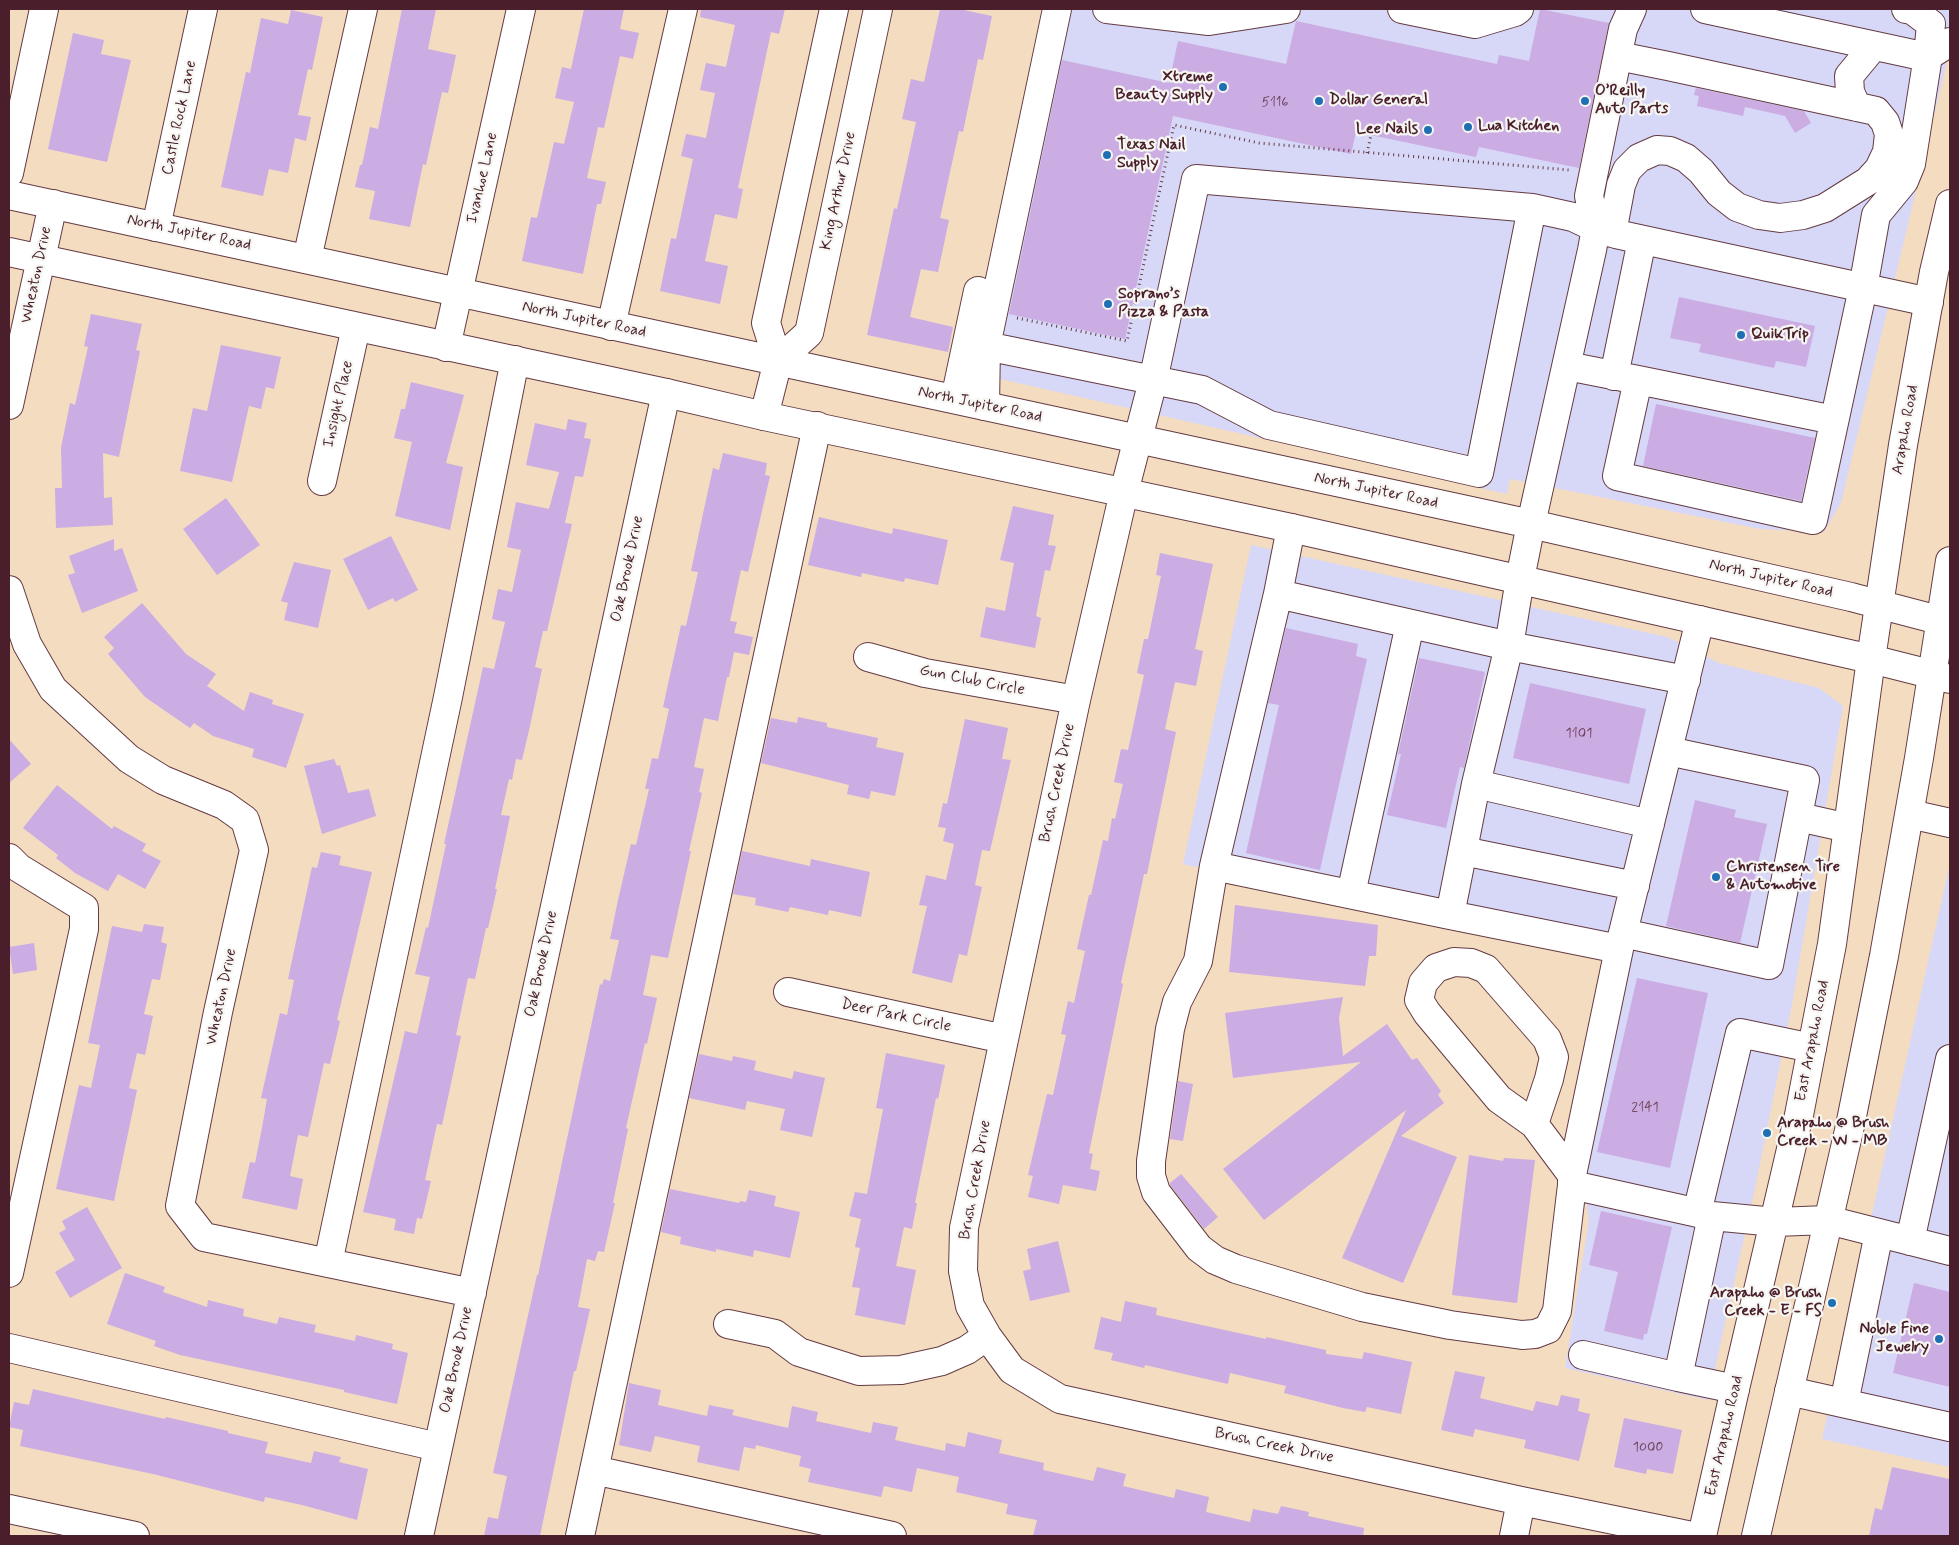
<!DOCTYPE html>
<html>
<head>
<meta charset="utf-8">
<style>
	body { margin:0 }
	#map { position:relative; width:1959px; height:1545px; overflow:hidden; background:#f4dcc1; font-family:Mynerve,sans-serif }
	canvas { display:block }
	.frame { position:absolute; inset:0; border:10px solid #4a1f2b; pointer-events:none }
</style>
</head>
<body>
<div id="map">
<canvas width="1959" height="1545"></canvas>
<div class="frame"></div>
</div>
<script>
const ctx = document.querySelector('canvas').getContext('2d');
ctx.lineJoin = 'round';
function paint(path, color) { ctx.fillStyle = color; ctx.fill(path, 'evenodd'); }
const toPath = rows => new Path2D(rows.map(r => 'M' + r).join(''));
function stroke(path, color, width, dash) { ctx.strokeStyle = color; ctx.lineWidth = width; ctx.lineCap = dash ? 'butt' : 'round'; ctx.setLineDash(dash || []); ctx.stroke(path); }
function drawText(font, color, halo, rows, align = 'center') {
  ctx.font = font + ' Mynerve,sans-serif'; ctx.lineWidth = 4.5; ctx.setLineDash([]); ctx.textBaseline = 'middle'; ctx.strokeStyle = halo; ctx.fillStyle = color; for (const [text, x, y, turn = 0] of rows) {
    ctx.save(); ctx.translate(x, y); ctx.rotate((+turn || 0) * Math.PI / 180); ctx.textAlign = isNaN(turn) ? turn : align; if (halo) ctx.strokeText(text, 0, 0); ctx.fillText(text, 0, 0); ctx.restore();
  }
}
paint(toPath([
	[1044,9,1950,9,1950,49,1841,503,1824,532,1760,529,1510,479,1507,494,965,371],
	[1251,545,1667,637,1719,663,1819,688,1843,706,1791,1010,1754,1193,1708,1400,1565,1368,1589,1220,1572,1116,1603,957,1183,864],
	[1950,863,1950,1467,1822,1439]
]), '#d7d7f8');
paint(toPath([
	[402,9,436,9,428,49,456,55,448,93,442,92,426,165,423,164,410,227,369,219,375,191,355,187,360,165,362,165,370,127,378,129],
	[584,9,624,9,620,29,639,33,633,59,620,56,604,128,598,127,587,178,606,182,601,204,597,204,583,274,522,261,531,217,537,218,554,142,564,144,574,102,555,98,562,67,571,69],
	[701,9,785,9,779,34,771,32,738,188,743,189,737,219,715,214,705,261,728,266,720,304,660,291,671,238,676,239,693,159,681,156,686,134,706,138,715,93,700,90,706,63,726,67,735,25,700,17],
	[940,9,959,9,992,16,983,60,978,59,963,132,959,131,940,218,949,220,938,272,921,269,910,317,953,327,948,352,867,335,894,208,897,209,916,122,902,119,911,79,924,82],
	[1540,9,1609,23,1579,168,1479,147,1476,157,1356,132,1351,154,1173,116,1125,339,1009,314,1062,60,1169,83,1178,41,1286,64,1296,21,1497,64,1499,55,1529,61],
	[291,10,323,17,312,70,308,69,298,115,311,117,306,141,295,138,288,173,269,169,263,196,221,187,246,72,250,73,261,18,288,24],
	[73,33,104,40,101,54,131,60,107,162,48,149],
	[1696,88,1804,111,1811,123,1795,133,1785,116,1745,107,1743,116,1697,106,1699,96,1694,95],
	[1679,297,1815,326,1806,367,1776,361,1774,368,1699,352,1701,344,1670,338],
	[91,314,142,324,136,350,140,351,119,457,103,453,104,498,112,497,113,525,56,528,55,488,62,488,61,448,70,403,75,405,88,347,84,346],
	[221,345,281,357,274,389,266,387,261,409,249,406,232,482,180,471,193,408,207,411],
	[411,382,464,395,446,463,463,467,450,530,395,516,412,442,394,438,401,409,405,409],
	[1656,404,1815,438,1801,501,1643,466],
	[568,419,587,423,584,438,591,439,583,477,575,476,565,523,572,524,547,631,543,631,535,667,542,669,530,726,522,760,516,759,512,780,509,779,501,815,510,816,495,889,497,889,488,928,486,928,475,979,468,978,456,1035,461,1036,449,1093,442,1125,437,1124,425,1180,431,1181,422,1219,417,1218,414,1234,394,1230,396,1219,363,1212,405,1031,417,1034,430,977,415,974,426,927,428,928,446,844,444,844,483,667,494,669,505,622,492,619,498,589,512,592,521,550,507,547,516,502,549,509,559,472,526,465,535,423,566,430],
	[723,453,767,463,765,475,770,476,748,572,741,570,730,621,737,622,734,633,753,637,749,655,734,652,729,677,727,677,718,721,704,718,694,767,704,769,699,792,702,793,689,851,691,851,668,958,651,955,643,995,657,998,647,1044,645,1043,626,1128,628,1129,613,1203,615,1203,604,1252,598,1251,595,1261,587,1259,578,1307,590,1309,576,1371,574,1371,540,1536,484,1536,488,1517,498,1519,507,1476,493,1473,537,1275,538,1275,600,984,602,985,604,979,610,981,619,940,610,939,618,900,631,844,636,845,649,789,645,789,652,758,658,759,669,709,663,707,681,625,686,626,698,572,691,571,704,509,713,468,719,470],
	[226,498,260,545,217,575,183,529],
	[1013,506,1054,515,1048,545,1056,546,1050,571,1045,570,1036,616,1041,618,1035,648,980,637,986,607,1005,611,1014,563,1000,560],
	[819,517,892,534,893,528,948,540,938,585,905,578,904,582,862,573,861,577,808,565],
	[391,536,418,590,395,602,393,598,368,610,343,559],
	[114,539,114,551,122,548,138,591,82,613,68,575,75,573,69,556],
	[1160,553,1213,564,1195,649,1203,651,1196,686,1175,682,1165,729,1176,732,1147,874,1144,874,1121,983,1123,984,1089,1153,1093,1154,1090,1169,1100,1171,1096,1191,1063,1185,1059,1204,1028,1197,1033,1176,1028,1175,1047,1094,1053,1095,1066,1035,1061,1034,1068,1001,1074,1003,1085,951,1077,949,1089,895,1091,895,1103,840,1108,841,1112,818,1115,819,1123,784,1114,782,1121,749,1128,750,1140,694,1144,675,1137,673,1144,639,1148,639,1161,576,1156,575],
	[294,562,331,570,318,628,284,620,288,603,281,601],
	[142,603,186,654,216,674,207,686,244,711,250,692,273,700,272,704,304,714,286,768,252,757,254,749,213,736,194,723,190,728,145,697,108,654,114,648,104,637],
	[1286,628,1358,644,1356,656,1367,659,1320,870,1246,853,1279,705,1268,703],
	[1419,658,1485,672,1464,768,1460,767,1446,828,1387,815,1401,754,1398,754],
	[1530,683,1646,709,1629,784,1513,758],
	[798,717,827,723,827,727,878,738,876,747,904,753,895,796,871,791,869,799,847,794,849,785,761,763,771,718,797,723],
	[965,719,1008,728,1002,759,1011,760,990,851,982,850,975,885,982,887,967,956,959,954,952,983,912,973,927,906,919,905,926,875,946,880,954,844,943,841,946,828,938,827,943,803,947,804],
	[9,739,31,764,9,783],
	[334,759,337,766,340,765,348,793,369,789,376,816,322,834,304,766],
	[57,785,112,829,114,826,146,844,142,851,161,861,145,889,118,874,108,891,75,873,56,858,58,855,23,828],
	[1695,800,1736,810,1734,817,1767,824,1740,943,1666,926],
	[742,851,810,866,811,859,870,872,861,917,829,910,828,915,790,907,788,912,755,905,756,898,733,894],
	[321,852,341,856,339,865,372,872,337,1020,340,1021,330,1064,324,1063,308,1137,298,1135,290,1176,303,1179,297,1210,242,1198,250,1162,255,1163,262,1128,267,1099,261,1098,280,1013,287,1015,294,980,288,979,312,867,317,868],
	[1235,905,1378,925,1376,956,1369,956,1365,986,1229,972],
	[144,924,164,927,161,942,167,944,160,980,152,979,144,1014,153,1016,145,1055,137,1053,129,1088,137,1090,114,1201,56,1189,79,1085,91,1088,100,1045,88,1043,112,926,142,932],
	[34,943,37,970,13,974,9,947],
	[1637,978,1708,993,1670,1168,1597,1152],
	[1343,997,1339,1018,1343,1056,1387,1024,1412,1060,1417,1058,1441,1091,1438,1095,1444,1103,1401,1136,1457,1157,1403,1283,1342,1258,1406,1110,1264,1220,1223,1169,1361,1062,1233,1078,1225,1013],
	[886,1053,945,1065,938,1099,936,1098,915,1203,917,1203,912,1229,904,1227,896,1266,916,1270,905,1325,855,1315,860,1288,852,1287,860,1248,855,1247,861,1219,849,1216,855,1192,867,1194,883,1109,876,1108],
	[699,1054,732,1061,733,1056,756,1061,754,1070,792,1079,794,1071,825,1078,812,1137,780,1130,785,1109,747,1101,745,1110,689,1098],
	[1178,1081,1193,1084,1183,1141,1170,1139],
	[1469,1155,1503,1161,1504,1158,1535,1160,1517,1303,1452,1295],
	[1181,1174,1218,1217,1204,1229,1170,1185,1170,1183],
	[670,1189,739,1203,740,1201,746,1202,749,1190,776,1196,774,1206,800,1212,790,1258,754,1250,753,1257,716,1249,716,1252,680,1244,681,1237,661,1232],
	[87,1207,122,1268,70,1298,55,1272,75,1260,59,1233,66,1229,62,1221],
	[1601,1211,1672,1227,1647,1334,1644,1334,1643,1340,1604,1331,1618,1272,1589,1265],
	[1058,1241,1070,1292,1030,1301,1023,1271,1031,1269,1027,1249],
	[125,1273,165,1287,163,1292,207,1307,208,1300,244,1309,243,1316,277,1324,279,1317,316,1325,314,1332,355,1341,356,1335,393,1344,392,1349,408,1353,397,1404,344,1392,344,1390,180,1355,154,1346,156,1341,107,1324],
	[1914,1283,1950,1292,1950,1387,1893,1373],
	[1125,1301,1157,1308,1156,1315,1266,1339,1266,1337,1326,1350,1326,1354,1362,1359,1364,1352,1412,1362,1401,1414,1367,1407,1365,1412,1343,1408,1284,1393,1286,1386,1230,1373,1228,1384,1145,1365,1144,1368,1111,1360,1113,1353,1094,1349,1101,1317,1121,1322],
	[1455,1371,1485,1377,1480,1398,1533,1411,1536,1401,1558,1406,1561,1395,1580,1399,1578,1411,1590,1414,1579,1461,1524,1448,1526,1440,1475,1429,1473,1437,1441,1430],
	[629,1383,661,1390,658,1405,707,1416,709,1405,734,1410,732,1415,788,1428,792,1406,818,1412,816,1421,871,1433,873,1422,898,1427,895,1440,945,1451,946,1443,965,1447,968,1432,1002,1440,999,1453,1044,1463,1043,1470,1093,1481,1097,1467,1126,1474,1123,1486,1174,1498,1176,1489,1209,1497,1206,1512,1250,1522,1253,1509,1278,1514,1281,1506,1309,1512,1308,1516,1364,1528,1363,1536,1033,1536,1037,1520,1006,1514,1008,1504,956,1492,959,1477,917,1468,912,1492,884,1486,881,1497,808,1482,811,1469,799,1466,801,1456,756,1445,755,1449,744,1447,739,1471,697,1462,700,1446,655,1436,651,1452,619,1445],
	[33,1389,165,1419,166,1417,228,1431,228,1433,268,1442,265,1453,311,1463,314,1451,341,1457,339,1462,368,1469,357,1520,302,1505,265,1497,264,1502,153,1474,20,1446,23,1430,9,1427,14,1402,29,1405],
	[1624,1418,1682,1430,1673,1474,1647,1469,1646,1474,1614,1467],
	[1892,1467,1950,1479,1950,1536,1869,1536,1875,1508,1882,1510]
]), '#cbace3');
const minor = toPath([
	[1107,9,1209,21,1286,9],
	[1402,9,1475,24,1515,12,1519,9],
	[1705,9,1922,56,1928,56,1950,42],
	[1857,107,1850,92,1849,76,1873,47],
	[9,173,44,9],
	[156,227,203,9],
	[1612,233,1621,185,1627,170,1639,158,1657,150,1670,151,1686,158,1701,171,1719,193,1737,207,1759,215,1780,218,1803,215,1825,208,1868,181,1879,169,1887,152,1889,134,1885,122,1876,111,1668,66,1618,56],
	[307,259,363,9],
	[611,326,683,9],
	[986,346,1202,390,1269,425,1479,473,1532,208],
	[446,347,521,9],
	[778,361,809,333,878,9],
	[1567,366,1638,380,1617,476,1813,520,1863,288,1876,215,1904,181,1911,164,1928,56,1931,24,1912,10,1906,9],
	[1614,376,1642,240],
	[1638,380,1834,420],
	[955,399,978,291],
	[9,405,53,204],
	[985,406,986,346,1057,9],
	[764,416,778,361,766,323,834,9],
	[322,481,356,327],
	[1531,524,1592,250,1596,228,1589,196,1623,29,1632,9],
	[1291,528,1278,594,1214,866,1198,961,1177,1002,1170,1029,1151,1161,1151,1176,1156,1192,1199,1248,1215,1260,1236,1269,1362,1307,1450,1325,1522,1335,1535,1334,1548,1329,1557,1311,1572,1185],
	[1520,579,1509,646,1476,784,1450,915,1619,949,1700,620],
	[9,590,27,644,53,689,129,759,163,780,224,805,245,820,254,850,218,1012,180,1206,204,1237,472,1293],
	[1278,594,1509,646,1686,680],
	[868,657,925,673,1076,700],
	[1476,784,1650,824],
	[1910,814,1950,823],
	[1799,817,1848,828],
	[1463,851,1635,886],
	[9,858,19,868,84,908,84,929,9,1273],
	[1214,866,1450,915],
	[1351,894,1410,624],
	[1623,933,1769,965,1805,780,1668,751],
	[1619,949,1572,1175,1572,1185,1712,1216,1775,1222],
	[788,992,1004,1039],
	[1534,1124,1549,1079,1554,1057,1547,1039,1486,969,1471,963,1454,962,1436,968,1423,983,1419,1000,1427,1013,1499,1099,1534,1124,1572,1175],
	[1697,1213,1740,1033,1812,1048],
	[1712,1216,1678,1377,1735,1389],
	[1828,1220,1950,1251],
	[1910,1241,1950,1059],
	[328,1263,448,697,515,360],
	[728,1324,775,1334,799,1352,859,1371,901,1370,942,1361,967,1350,987,1336],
	[9,1348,438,1447],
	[1583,1355,1678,1377],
	[1789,1391,1950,1427],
	[1844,1403,1879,1233],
	[594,1470,892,1536],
	[9,1509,135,1536],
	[419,1536,666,393],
	[580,1536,817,426],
	[1514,1536,1521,1501],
	[1692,1536,1521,1501,1060,1399,1012,1370,987,1336,970,1306,963,1271,964,1228,1076,700,1124,492,1153,381,1196,179,1532,208,1573,217,1596,228,1616,234,1929,302]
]);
const major = toPath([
	[9,195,1531,524,1851,597,1950,623],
	[9,252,666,393,764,416,1291,528,1871,659,1950,679],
	[1520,579,1531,524],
	[1775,1222,1828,1220],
	[1702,1536,1735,1389,1799,1115,1832,944,1871,659,1903,445,1934,272,1950,204],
	[1756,1536,1850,1126,1884,956,1919,758,1950,561]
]);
stroke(minor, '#643b42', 30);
stroke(major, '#643b42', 30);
stroke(toPath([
	[1367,153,1371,135],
	[1017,318,1127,341,1174,125,1259,143,1569,170]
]), '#643b42', 3, [1, 4]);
stroke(minor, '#fff', 28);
stroke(major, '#fff', 28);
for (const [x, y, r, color] of [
	[1223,87,5,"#1f6fb2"],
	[1319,101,5,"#1f6fb2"],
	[1585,101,5,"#1f6fb2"],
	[1468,127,5,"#1f6fb2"],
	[1428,130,5,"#1f6fb2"],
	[1107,155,5,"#1f6fb2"],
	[1108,304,5,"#1f6fb2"],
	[1741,335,5,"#1f6fb2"],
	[1716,877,5,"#1f6fb2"],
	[1767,1133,5,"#1f6fb2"],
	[1832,1303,5,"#1f6fb2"],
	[1939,1339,5,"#1f6fb2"]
]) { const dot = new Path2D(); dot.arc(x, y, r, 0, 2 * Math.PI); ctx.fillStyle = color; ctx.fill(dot); stroke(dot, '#f6f6f2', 2); }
drawText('14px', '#6a4259', null, [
	["5116",1275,103],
	["1101",1579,734],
	["2141",1645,1108],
	["1000",1648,1448]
]);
drawText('bold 16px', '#4a1f2b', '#f6f6f2', [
	["Xtreme",1213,78,"right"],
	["Beauty Supply",1213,96,"right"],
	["O’Reilly",1595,92],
	["Auto Parts",1595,110],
	["Dollar General",1329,101],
	["Lua Kitchen",1478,127],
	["Lee Nails",1418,130,"right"],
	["Texas Nail",1117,146],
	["Supply",1117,164],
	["Soprano’s",1118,295],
	["Pizza & Pasta",1118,313],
	["QuikTrip",1751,335],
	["Christensen Tire",1726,868],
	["& Automotive",1726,886],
	["Arapaho @ Brush",1777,1124],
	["Creek - W - MB",1777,1142],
	["Arapaho @ Brush",1822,1294,"right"],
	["Creek - E - FS",1822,1312,"right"],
	["Noble Fine",1929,1330,"right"],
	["Jewelry",1929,1348,"right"]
], 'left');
drawText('16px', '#4a1f2b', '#f6f6f2', [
	["Castle Rock Lane",180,118,-78],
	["Ivanhoe Lane",483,178,-77],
	["King Arthur Drive",839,191,-78],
	["North Jupiter Road",189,233,12],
	["Wheaton Drive",37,275,-78],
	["North Jupiter Road",584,320,12],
	["Insight Place",339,404,-77],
	["North Jupiter Road",980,405,12],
	["Arapaho Road",1906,430,-80],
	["North Jupiter Road",1376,491,12],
	["Oak Brook Drive",628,569,-78],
	["North Jupiter Road",1771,579,13],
	["Gun Club Circle",972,681,11],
	["Brush Creek Drive",1058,783,-78],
	["Oak Brook Drive",542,964,-78],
	["Wheaton Drive",222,997,-78],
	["Deer Park Circle",896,1016,12],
	["East Arapaho Road",1813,1041,-79],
	["Brush Creek Drive",976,1180,-80],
	["Oak Brook Drive",457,1360,-78],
	["East Arapaho Road",1725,1436,-77],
	["Brush Creek Drive",1274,1446,12]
]);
</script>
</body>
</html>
